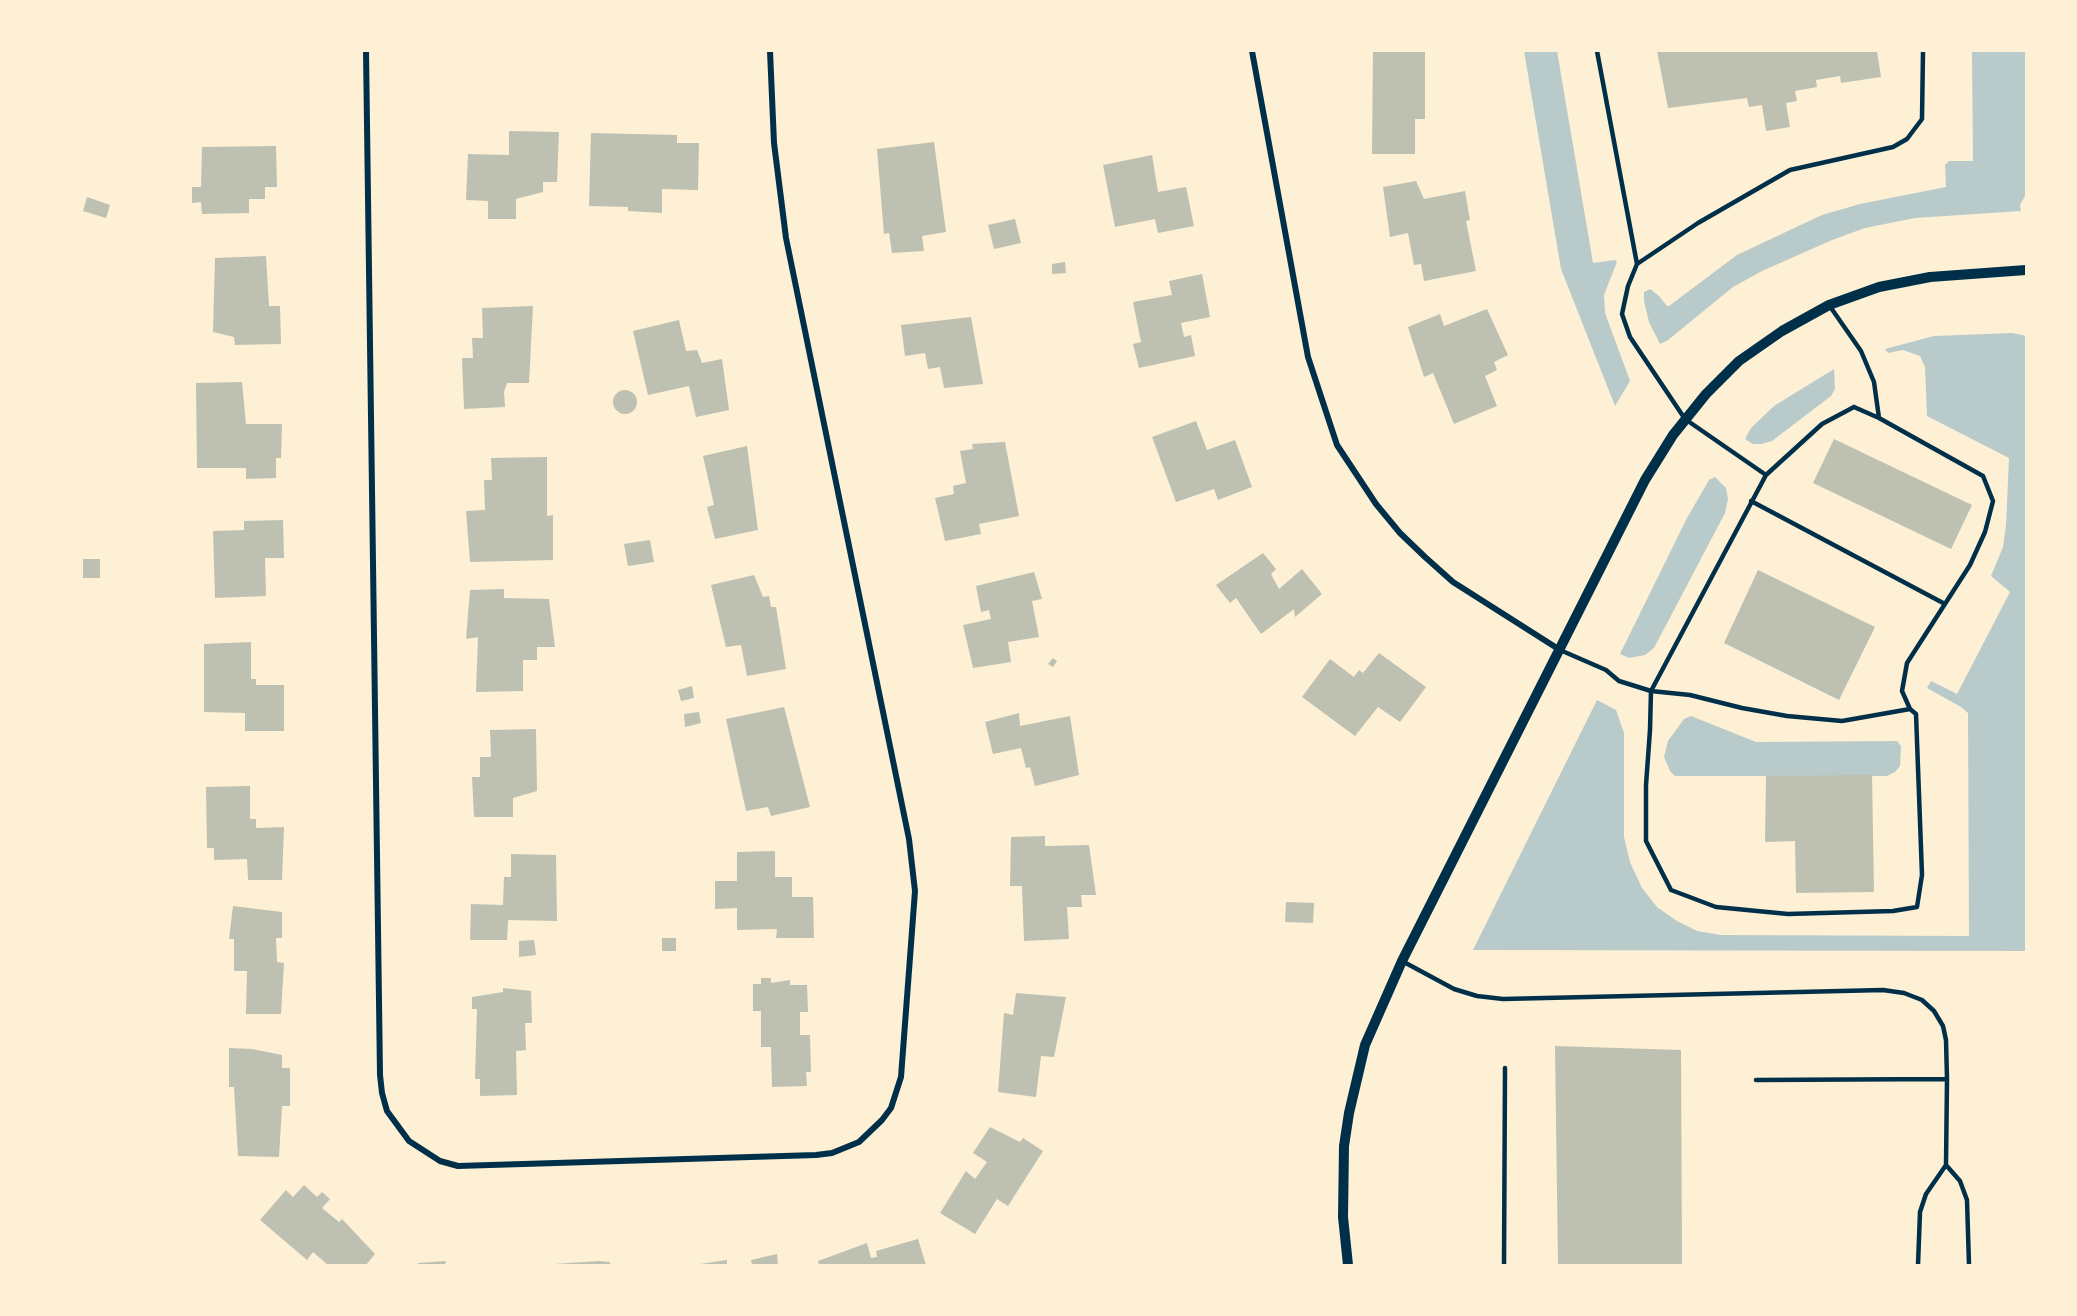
<!DOCTYPE html>
<html>
<head>
<meta charset="utf-8">
<style>
	body { margin:0 }
	#map { position:relative; width:2077px; height:1316px; overflow:hidden; background:#fdf0d5; font-family:"Source Serif 4",serif }
	canvas { display:block }
	.frame { position:absolute; inset:0; border:52px solid #fdf0d5; pointer-events:none }
</style>
</head>
<body>
<div id="map">
<canvas width="2077" height="1316"></canvas>
<div class="frame"></div>
</div>
<script>
const ctx = document.querySelector('canvas').getContext('2d');
ctx.lineJoin = 'round';
function paint(path, color) { ctx.fillStyle = color; ctx.fill(path, 'evenodd'); }
const toPath = rows => new Path2D(rows.map(r => 'M' + r).join(''));
function stroke(path, color, width, dash) { ctx.strokeStyle = color; ctx.lineWidth = width; ctx.lineCap = dash ? 'butt' : 'round'; ctx.setLineDash(dash || []); ctx.stroke(path); }
paint(toPath([
	[1524,51,1557,51,1593,263,1615,260,1617,262,1604,295,1605,313,1630,381,1615,406,1561,269],
	[1972,51,2026,51,2026,194,2020,205,2021,211,1915,218,1865,228,1832,240,1762,271,1733,287,1668,340,1660,344,1649,322,1644,301,1644,292,1650,289,1659,296,1667,306,1669,306,1737,255,1822,215,1860,204,1946,187,1945,165,1949,161,1973,161],
	[2012,333,2026,336,2026,951,1473,950,1597,700,1616,710,1624,733,1624,837,1630,862,1642,888,1657,907,1677,921,1697,931,1721,935,1969,936,1968,713,1961,707,1927,688,1931,681,1957,694,2010,592,1991,576,2003,547,2006,525,2009,458,1927,416,1925,367,1920,356,1903,350,1888,353,1885,349,1934,336],
	[1834,369,1835,389,1831,396,1772,441,1762,444,1753,444,1745,439,1751,428,1774,406],
	[1715,477,1726,488,1728,499,1725,513,1654,648,1645,655,1629,658,1620,654,1687,518,1709,480],
	[1691,716,1756,742,1897,741,1901,746,1900,766,1895,772,1887,776,1675,776,1670,771,1664,757,1668,741,1684,719]
]), '#b9caca');
paint(toPath([
	[1373,51,1425,51,1425,119,1415,119,1415,154,1372,154],
	[1657,51,1877,51,1881,77,1841,83,1840,76,1816,80,1817,87,1795,91,1797,101,1786,103,1790,127,1766,131,1762,105,1749,107,1747,98,1668,108],
	[509,131,559,132,557,182,543,182,543,192,516,199,516,219,488,219,488,201,466,200,468,154,509,155],
	[591,133,677,135,677,143,699,143,698,190,662,189,662,213,628,211,628,207,589,206],
	[934,142,946,232,922,236,924,251,892,253,889,233,884,234,877,149],
	[276,146,277,187,265,187,265,199,249,199,249,213,202,214,201,202,192,203,192,187,201,187,202,147],
	[1152,155,1158,192,1186,187,1194,226,1158,233,1155,219,1115,227,1103,165],
	[1416,181,1424,199,1465,191,1470,220,1466,221,1476,271,1424,281,1421,264,1414,265,1408,233,1390,237,1383,187],
	[87,197,110,205,106,218,83,211],
	[1015,219,1021,243,994,249,988,225],
	[266,256,269,306,280,306,281,344,235,345,234,337,213,332,215,258],
	[1065,262,1066,273,1052,274,1052,264],
	[1202,274,1210,317,1181,323,1184,337,1191,335,1195,356,1139,368,1133,344,1141,342,1133,302,1172,295,1169,281],
	[533,306,529,383,507,383,504,392,505,407,464,409,462,358,473,358,472,338,483,338,482,308],
	[1487,309,1508,355,1494,362,1497,370,1485,376,1497,406,1454,424,1433,373,1424,377,1408,327,1440,314,1444,326],
	[971,317,983,384,944,388,940,367,928,369,925,353,905,356,901,325],
	[679,320,686,351,697,350,702,363,722,359,729,410,696,417,689,386,648,395,633,331],
	[242,382,246,424,282,424,281,458,276,458,276,478,246,479,246,468,197,468,196,383],
	'613 402a12 12 0 1 1 24 0a12 12 0 1 1-24 0Z',
	[1196,421,1207,450,1235,440,1252,487,1218,500,1214,489,1176,502,1152,437],
	[1834,439,1972,505,1951,549,1813,483],
	[1005,442,1019,516,979,524,981,534,945,541,935,498,954,494,953,486,966,483,960,451,973,449,972,444],
	[747,446,758,530,715,539,707,507,714,505,703,456],
	[547,457,547,516,553,515,553,560,470,562,466,511,485,510,484,480,492,480,491,458],
	[283,520,284,558,265,558,266,596,215,598,213,531,244,530,244,521],
	[650,540,654,562,628,566,624,544],
	[1263,553,1276,569,1271,574,1279,589,1302,569,1322,594,1295,617,1294,609,1261,634,1236,598,1230,603,1216,585],
	[83,559,100,559,100,578,83,578],
	[1758,570,1875,627,1839,700,1724,643],
	[1034,572,1042,599,1032,601,1039,637,1008,642,1011,662,973,668,963,625,991,619,989,610,981,612,976,586],
	[754,575,763,597,769,596,771,607,776,607,786,669,747,676,741,645,726,647,711,585],
	[504,589,504,598,549,599,555,647,537,647,537,660,523,660,523,691,476,692,478,637,466,639,470,590],
	[251,642,251,679,256,679,256,685,284,685,284,731,245,731,245,713,204,712,204,644],
	[1379,653,1426,687,1400,722,1378,707,1355,736,1302,697,1330,659,1354,677,1359,670,1363,673],
	[1053,658,1057,661,1053,667,1048,664],
	[692,686,694,698,681,701,678,690],
	[784,707,810,807,771,816,768,807,746,811,726,719],
	[699,712,701,723,685,727,684,714],
	[1019,713,1020,726,1070,716,1079,775,1035,786,1030,767,1026,768,1021,748,993,754,985,722],
	[536,729,537,791,513,798,513,817,474,817,472,777,480,777,480,757,491,757,490,730],
	[1872,775,1874,892,1796,893,1795,841,1765,842,1766,776],
	[250,786,250,819,256,819,256,828,284,827,282,880,248,880,247,859,214,860,214,848,207,848,206,787],
	[1045,836,1045,846,1089,845,1096,895,1081,895,1082,907,1067,907,1069,939,1024,941,1022,886,1010,886,1011,837],
	[775,851,775,877,792,877,792,897,813,897,814,938,776,938,777,929,737,930,737,908,715,909,715,881,737,881,737,852],
	[511,854,556,855,557,921,508,920,507,940,470,940,471,904,503,905,504,877,511,877],
	[1286,902,1314,903,1313,923,1285,922],
	[233,906,282,912,282,938,276,938,277,962,284,963,281,1014,246,1014,247,971,234,971,234,939,229,939],
	[662,938,676,938,676,951,662,951],
	[534,940,536,955,519,957,519,941],
	[761,978,771,978,771,983,790,980,790,985,807,985,808,1012,800,1012,800,1035,810,1035,811,1072,806,1072,807,1086,772,1087,771,1047,761,1047,761,1011,753,1011,753,984,761,984],
	[503,988,531,991,532,1023,525,1023,526,1050,516,1051,517,1095,480,1096,480,1079,475,1079,477,1009,472,1009,472,997,503,992],
	[1016,993,1066,997,1054,1057,1041,1056,1036,1097,998,1092,1004,1013,1013,1015],
	[1555,1046,1681,1050,1682,1265,1558,1265],
	[229,1048,252,1049,282,1055,282,1068,290,1068,290,1106,282,1106,279,1157,238,1156,234,1087,229,1087],
	[990,1127,1020,1142,1023,1138,1043,1151,1008,1206,997,1199,975,1234,940,1213,966,1171,975,1179,987,1162,973,1153],
	[304,1185,317,1197,322,1192,330,1199,322,1208,339,1222,342,1219,375,1254,366,1265,328,1265,313,1252,307,1260,260,1220,286,1190,293,1197],
	[918,1239,926,1265,819,1265,818,1261,867,1243,871,1258,877,1257,876,1251],
	[777,1254,778,1265,752,1265,751,1260],
	[727,1260,727,1265,700,1265,700,1264],
	[446,1261,445,1265,418,1265,418,1263],
	[599,1261,610,1262,610,1265,554,1264]
]), '#bec0b2');
stroke(toPath([
	[1597,51,1637,264,1698,223,1790,170,1893,147,1907,139,1922,119,1923,51],
	[1637,264,1628,286,1622,314,1630,337,1685,419,1766,475],
	[1829,305,1861,351,1874,382,1879,418],
	[1854,407,1879,418,1983,476,1993,501,1985,532,1970,565,1907,663,1902,691,1910,709,1916,714,1922,875,1917,907,1893,911,1788,914,1716,907,1671,890,1646,841,1646,785,1650,730,1651,691,1766,475,1822,424,1854,407],
	[1751,501,1945,604],
	[1560,650,1606,670,1619,681,1651,691,1690,695,1742,708,1787,716,1842,721,1910,709],
	[1402,961,1454,989,1477,996,1503,999,1883,990,1904,993,1922,1000,1934,1011,1943,1026,1946,1040,1947,1079,1946,1165,1926,1194,1920,1212,1918,1265],
	[1756,1080,1947,1079],
	[1946,1165,1960,1181,1967,1200,1969,1265],
	[1504,1265,1505,1068]
]), '#003049', 4.5);
stroke(toPath([
	[366,51,380,1075,382,1093,387,1111,409,1141,440,1161,458,1166,816,1155,832,1153,859,1142,882,1120,891,1108,901,1077,915,891,909,839,786,238,774,143,770,51],
	[1252,51,1308,357,1337,445,1376,504,1400,533,1425,557,1453,582,1560,650]
]), '#003049', 6);
stroke(toPath([
	[1348,1265,1343,1217,1344,1146,1349,1113,1365,1045,1402,961,1645,480,1673,435,1706,394,1739,361,1782,331,1829,305,1879,287,1930,277,2026,270]
]), '#003049', 10);
</script>
</body>
</html>
